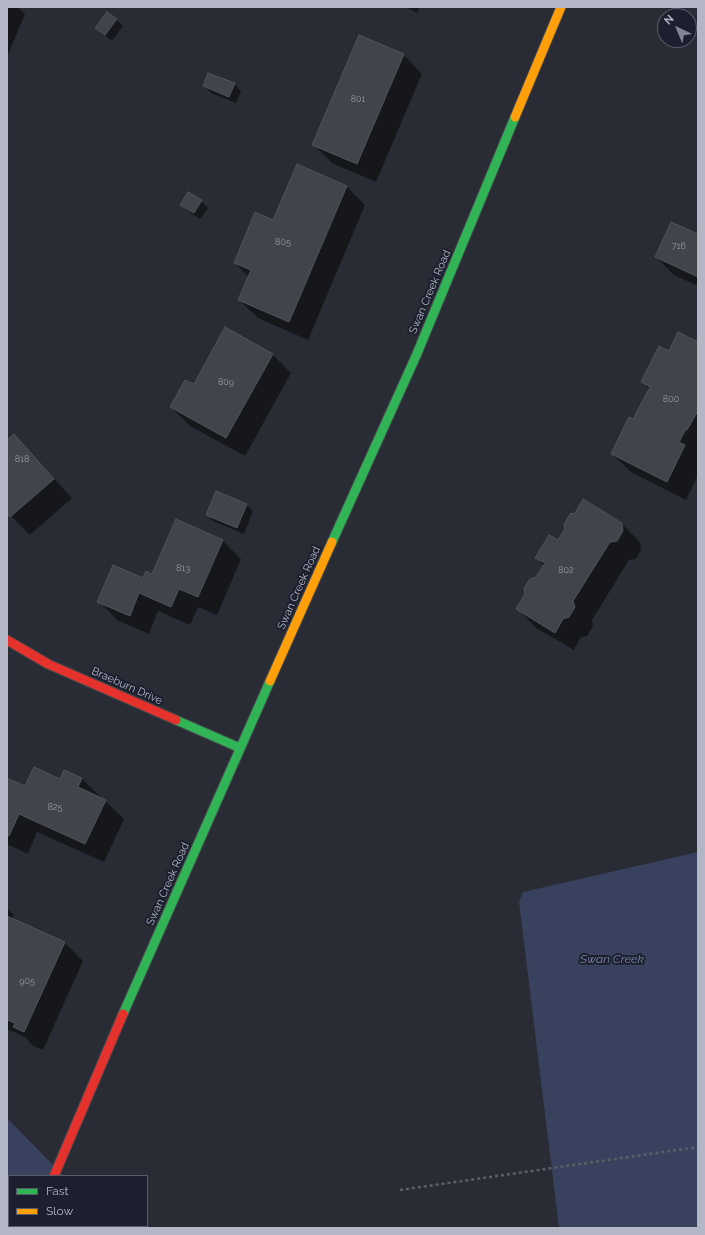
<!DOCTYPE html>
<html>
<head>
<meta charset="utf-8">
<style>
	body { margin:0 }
	#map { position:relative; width:705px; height:1235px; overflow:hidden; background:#292c34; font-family:Raleway,sans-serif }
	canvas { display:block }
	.frame { position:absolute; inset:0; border:8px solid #b2b6c5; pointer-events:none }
	.legend { position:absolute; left:8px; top:1175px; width:140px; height:52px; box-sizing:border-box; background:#1c202e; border:1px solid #585c6a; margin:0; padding:5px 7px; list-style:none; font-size:12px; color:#b2b6c5 }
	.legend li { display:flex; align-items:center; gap:8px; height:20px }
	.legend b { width:20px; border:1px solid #585c6a }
	.north { position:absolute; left:657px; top:8px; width:40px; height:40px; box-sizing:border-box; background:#1c202e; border:1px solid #585c6a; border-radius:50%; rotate:316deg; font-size:11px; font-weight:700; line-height:16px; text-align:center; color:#b2b6c5 }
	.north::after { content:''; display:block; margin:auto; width:14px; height:18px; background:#828692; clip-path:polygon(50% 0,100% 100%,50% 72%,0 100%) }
</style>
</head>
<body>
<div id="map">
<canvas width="705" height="1235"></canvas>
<div class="frame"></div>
<ul class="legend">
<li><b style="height:5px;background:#30b455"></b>Fast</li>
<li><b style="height:5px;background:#ff9f0a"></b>Slow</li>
</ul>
<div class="north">N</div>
</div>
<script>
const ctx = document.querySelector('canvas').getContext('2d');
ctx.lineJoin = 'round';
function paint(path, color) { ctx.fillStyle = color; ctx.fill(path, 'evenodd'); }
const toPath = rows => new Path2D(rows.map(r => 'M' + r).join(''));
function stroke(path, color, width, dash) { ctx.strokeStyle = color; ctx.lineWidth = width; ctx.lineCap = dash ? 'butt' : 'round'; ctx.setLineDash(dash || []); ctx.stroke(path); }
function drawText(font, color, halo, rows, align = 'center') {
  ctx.font = font + ' Raleway,sans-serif'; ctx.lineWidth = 4; ctx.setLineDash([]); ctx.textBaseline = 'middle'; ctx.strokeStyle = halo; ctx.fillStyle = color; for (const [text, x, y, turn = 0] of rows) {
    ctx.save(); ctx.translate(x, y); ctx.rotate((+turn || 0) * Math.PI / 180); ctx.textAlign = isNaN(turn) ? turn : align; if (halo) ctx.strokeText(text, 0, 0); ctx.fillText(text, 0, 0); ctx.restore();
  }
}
paint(toPath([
	[698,852,698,1228,559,1228,519,902,523,892],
	[7,1118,64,1176,9,1176,9,1226,112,1226,114,1228,7,1228]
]), '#38415d');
paint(toPath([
	[7,7,18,7,25,14,7,57],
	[406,7,420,7,417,13],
	[116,19,123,26,112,41,96,28],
	[404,55,422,74,376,182,332,163,314,145],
	[234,84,241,91,236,103,211,93,204,86],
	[347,187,365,205,308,340,258,318,239,300,249,277,235,263,273,222],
	[201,201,208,208,200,219,188,211,181,205],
	[698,235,698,286,674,275,656,257],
	[698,343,698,475,686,500,631,472,612,454,634,421,650,390,642,382,669,352],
	[272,354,291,373,245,456,190,426,171,407,194,386],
	[14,435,72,498,30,535,7,512,7,441],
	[217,492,247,505,253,511,244,534,213,521,207,515],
	[621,523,640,542,641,550,636,559,629,560,592,620,593,626,587,636,581,637,574,650,536,628,518,609,544,566,536,557,558,542],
	[222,540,241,559,217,615,198,607,190,625,158,611,149,634,117,620,99,601],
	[65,771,82,779,124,819,104,862,37,832,28,854,7,844,7,779,26,788,61,780],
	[7,908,14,915,12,919,65,943,83,961,43,1050,33,1046,25,1037,7,1029]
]), '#0007');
const building = toPath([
	[107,12,117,19,105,35,95,28,107,12],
	[359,35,404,54,357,164,312,145,359,35],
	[208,73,235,83,229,97,203,86,208,73],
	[297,164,347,186,289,322,238,300,251,270,234,263,255,212,273,220,297,164],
	[188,192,202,200,194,213,180,205,188,192],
	[671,222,698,234,698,277,655,257,671,222],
	[225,327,273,354,226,438,170,407,185,380,194,384,225,327],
	[678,332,698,342,698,411,687,430,686,429,679,442,685,445,667,482,611,454,629,417,633,419,650,387,641,382,659,346,669,351,678,332],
	[14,434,54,479,10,517,7,513,7,440,14,434],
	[216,491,247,504,237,528,206,515,216,491],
	[583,499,622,523,623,531,617,541,610,542,573,601,575,607,569,617,563,619,555,633,516,609,525,594,524,588,530,579,536,577,545,563,535,558,549,535,558,540,565,529,564,525,570,514,575,513,583,499],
	[176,519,223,540,198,597,179,589,171,607,139,593,130,616,97,602,113,565,143,578,146,571,152,574,176,519],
	[34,767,60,779,64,770,82,778,78,787,106,800,85,844,19,814,9,836,7,835,7,778,25,786,34,767],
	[7,916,65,942,24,1032,13,1027,15,1023,7,1020,7,916]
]);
paint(building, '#42444b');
stroke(building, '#50535b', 1);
const fast = toPath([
	[332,542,416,356,515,117],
	[176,720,240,748],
	[123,1014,270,681],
	[32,1228,33,1226]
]);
const slow = toPath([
	[515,117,561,7],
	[270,681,332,542]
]);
const jam = toPath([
	[7,640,48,664,176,720],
	[54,1176,123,1014]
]);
stroke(fast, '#45474d', 11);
stroke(slow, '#45474d', 11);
stroke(jam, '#45474d', 11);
stroke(toPath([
	[400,1190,698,1147]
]), '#5c5f66', 2.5, [3, 3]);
stroke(fast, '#30b455', 9);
stroke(slow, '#ff9f0a', 9);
stroke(jam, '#e5322d', 9);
drawText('9px', '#969aa6', null, [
	["801",358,99],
	["805",283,242],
	["716",679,246],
	["809",226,382],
	["800",671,399],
	["818",22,459],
	["813",183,568],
	["802",566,570],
	["825",55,807],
	["905",27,981]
]);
drawText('11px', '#b2b6c5', '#1c202e', [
	["Swan Creek Road",430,292,-67],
	["Swan Creek Road",299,588,-66],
	["Braeburn Drive",127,686,24],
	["Swan Creek Road",168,884,-66]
]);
drawText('italic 12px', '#7c87ab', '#1c202e', [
	["Swan Creek",612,959]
]);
</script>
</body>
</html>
